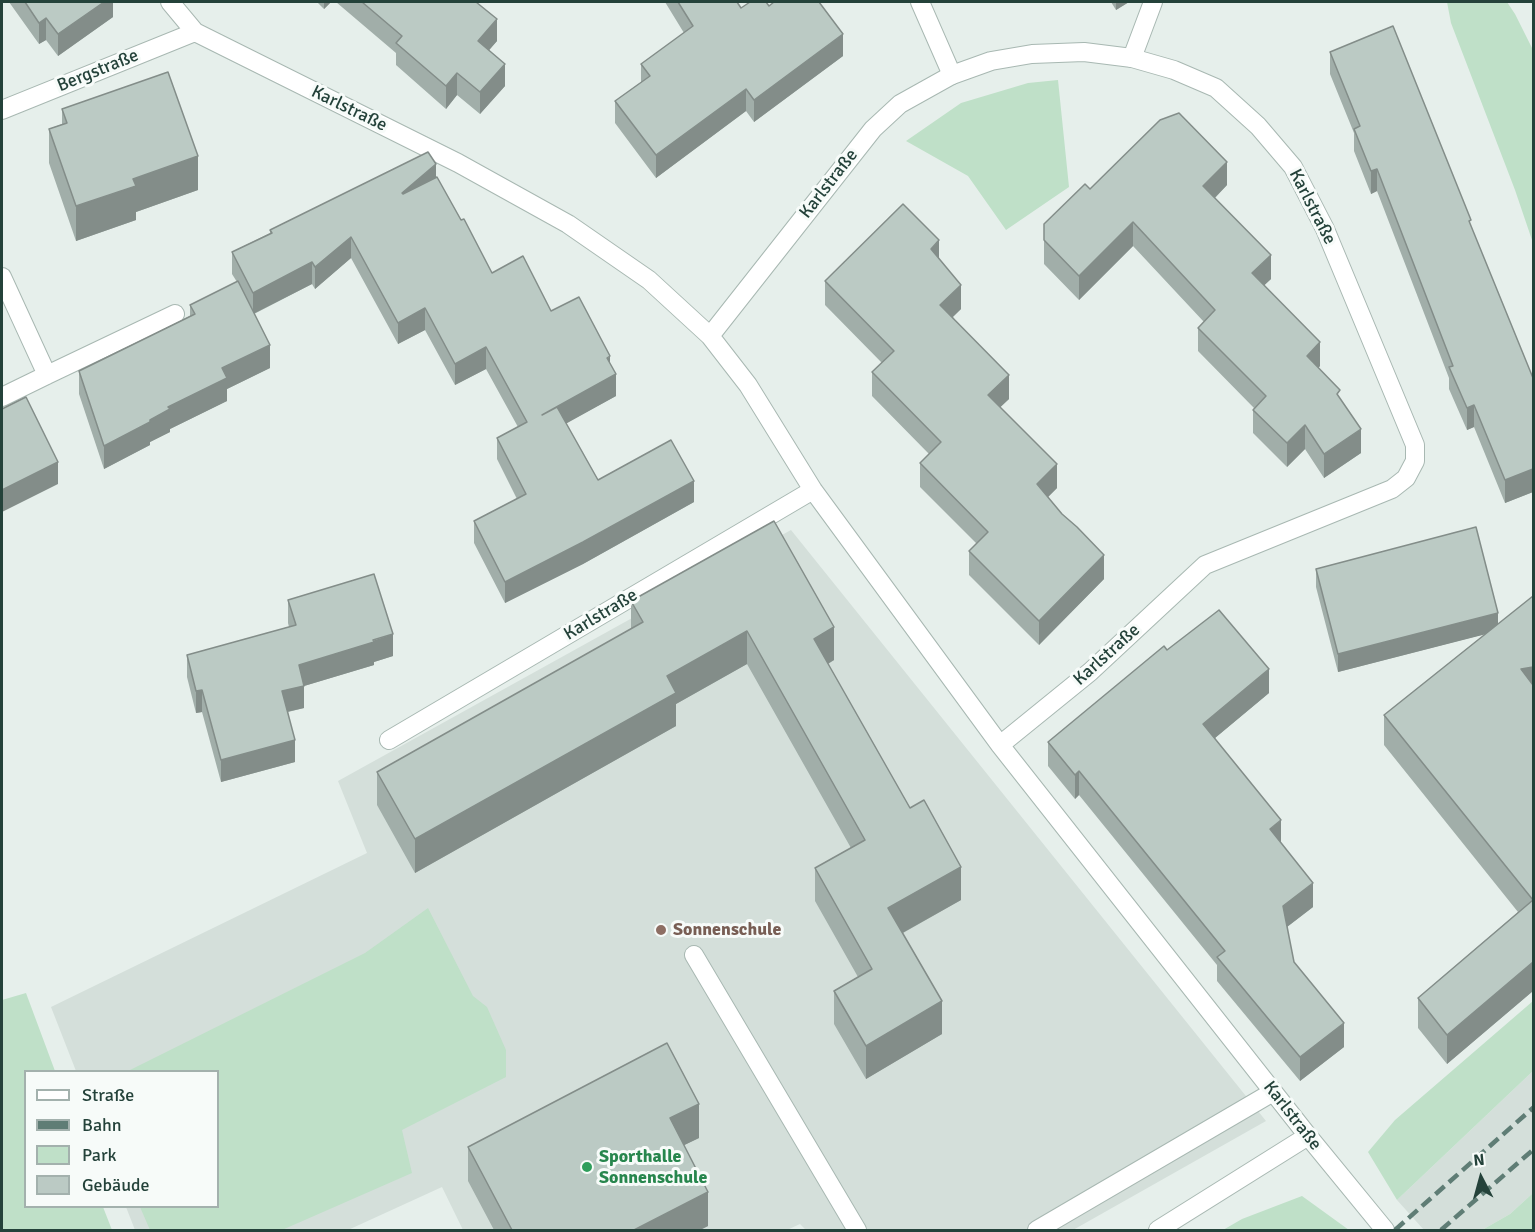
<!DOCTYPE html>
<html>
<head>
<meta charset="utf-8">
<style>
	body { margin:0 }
	#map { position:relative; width:1535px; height:1232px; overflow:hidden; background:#e6efeb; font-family:Signika,sans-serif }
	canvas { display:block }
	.frame { position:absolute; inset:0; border:3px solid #24423a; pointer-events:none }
	.legend { position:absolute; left:24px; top:1070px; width:195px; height:138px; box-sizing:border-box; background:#f7fbf9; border:2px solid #a3b1ad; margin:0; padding:8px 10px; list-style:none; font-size:18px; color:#24423a }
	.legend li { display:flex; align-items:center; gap:12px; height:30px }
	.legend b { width:30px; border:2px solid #a3b1ad }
	.north { position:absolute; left:1451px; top:1148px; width:60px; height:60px; -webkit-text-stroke:4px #f7fbf9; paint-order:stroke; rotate:354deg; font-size:16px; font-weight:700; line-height:24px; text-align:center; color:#24423a }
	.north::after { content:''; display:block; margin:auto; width:21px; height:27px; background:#24423a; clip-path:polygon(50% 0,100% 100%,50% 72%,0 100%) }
</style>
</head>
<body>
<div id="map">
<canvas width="1535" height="1232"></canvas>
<div class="frame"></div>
<ul class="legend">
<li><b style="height:8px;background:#fff"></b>Straße</li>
<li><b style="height:8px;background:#5f7d75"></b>Bahn</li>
<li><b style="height:16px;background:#bfe0c8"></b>Park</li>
<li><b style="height:16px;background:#bbcac4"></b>Gebäude</li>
</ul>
<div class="north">N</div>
</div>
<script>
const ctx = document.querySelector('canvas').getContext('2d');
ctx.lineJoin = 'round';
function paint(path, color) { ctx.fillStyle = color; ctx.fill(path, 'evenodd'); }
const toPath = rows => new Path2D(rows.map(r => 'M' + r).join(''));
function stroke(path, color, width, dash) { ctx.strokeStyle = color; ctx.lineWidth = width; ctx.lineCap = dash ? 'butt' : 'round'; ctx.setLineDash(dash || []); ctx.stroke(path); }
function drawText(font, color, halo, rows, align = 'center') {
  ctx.font = font + ' Signika,sans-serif'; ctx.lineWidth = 6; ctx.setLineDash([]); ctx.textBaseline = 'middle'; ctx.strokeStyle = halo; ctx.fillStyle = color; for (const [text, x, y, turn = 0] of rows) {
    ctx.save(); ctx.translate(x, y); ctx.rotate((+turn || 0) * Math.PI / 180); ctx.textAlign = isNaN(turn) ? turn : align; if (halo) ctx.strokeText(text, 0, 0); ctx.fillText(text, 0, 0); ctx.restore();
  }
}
paint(toPath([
	[791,530,1266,1121,1073,1230,806,1230,800,1224,787,1230,463,1230,442,1187,348,1230,135,1230,126,1207,218,1206,218,1072,76,1071,51,1007,367,853,338,781],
	[1533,1071,1533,1193,1510,1214,1482,1230,1424,1230,1397,1200]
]), '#d4dfda');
paint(toPath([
	[1447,2,1507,2,1515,14,1533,50,1533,243,1515,190,1451,23],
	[1058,80,1069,187,1006,230,968,176,906,141,961,103,1028,83],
	[428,908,473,996,487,1007,506,1050,506,1077,402,1130,412,1173,282,1230,150,1230,140,1207,218,1206,218,1072,128,1071,365,953],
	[26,993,55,1071,26,1072,26,1206,103,1207,112,1230,2,1230,2,1000],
	[1533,1001,1533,1071,1397,1200,1368,1152,1395,1120],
	[1533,1193,1533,1230,1482,1230,1510,1214],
	[1302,1196,1349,1230,1223,1230,1242,1219]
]), '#bfe0c8');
const service = toPath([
	[920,2,952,75],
	[1132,58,1153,2],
	[2,277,47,375,175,314],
	[2,397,47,375],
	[694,955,857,1230],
	[1037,1230,1273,1092],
	[1158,1230,1308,1136]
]);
const minor = toPath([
	[170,2,195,32,458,163,568,224,649,280,710,336,748,385,813,490,1000,745,1308,1136,1385,1230],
	[2,110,195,32],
	[710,336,873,129,900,104,952,75,991,61,1032,54,1084,52,1132,58,1174,70,1216,88,1258,126,1293,167,1325,229,1415,445,1415,461,1406,478,1392,489,1205,565,1090,672,1000,745],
	[389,740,813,490]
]);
stroke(service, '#a8b8b2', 20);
stroke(minor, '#a8b8b2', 20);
stroke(service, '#fff', 18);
stroke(minor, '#fff', 18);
stroke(toPath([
	[1395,1230,1534,1107],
	[1441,1230,1534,1149]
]), '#5f7d75', 4.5, [12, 6]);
paint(toPath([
	[9,2,113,2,113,17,58,56,46,40,39,44],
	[317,2,331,2,324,9],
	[336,2,476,2,497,41,489,50,505,86,480,114,457,95,446,109,396,65,396,53],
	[665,2,737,2,741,8,769,6,843,56,754,122,746,111,656,178,615,123,615,101,641,82,641,64,684,33],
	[1111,2,1129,2,1116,10],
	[1330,52,1471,226,1533,378,1533,492,1505,503,1474,427,1467,430,1449,389,1449,378,1377,191,1371,194,1354,151,1354,133,1330,74],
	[62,109,198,190,136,212,136,220,76,241,49,163,49,129,62,124],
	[436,177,492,273,551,311,610,363,616,396,566,423,598,480,694,502,583,564,505,603,474,543,474,521,517,499,497,459,497,438,518,427,486,369,455,385,425,330,398,344,351,258,315,289,312,284,254,314,270,368,227,389,227,401,170,429,170,432,150,442,150,445,104,469,79,394,79,371,190,316,190,305,237,282,232,274,232,252,270,233,270,230],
	[1227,185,1215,198,1271,279,1264,285,1320,366,1318,368,1340,399,1361,453,1324,478,1305,449,1287,467,1253,433,1253,410,1254,408,1198,351,1198,328,1204,322,1133,246,1079,300,1044,264,1044,224],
	[939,259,961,309,953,317,1009,399,1000,407,1057,488,1048,497,1104,579,1039,645,969,575,969,551,977,544,920,487,920,463,929,454,872,396,872,372,882,363,825,305,825,281],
	[774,521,834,660,828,664,961,900,903,933,942,1034,866,1079,834,1024,834,991,858,977,815,901,815,868,851,848,747,664,676,704,676,726,415,873,377,805,377,772,631,629,631,601],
	[1316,569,1498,624,1533,596,1533,991,1447,1064,1418,1028,1418,998,1518,912,1384,745,1384,715,1485,634,1338,672,1316,587],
	[288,600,393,656,374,662,374,665,304,686,304,708,288,712,295,762,221,782,202,712,196,713,187,677,187,655,289,627,288,623],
	[1167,650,1269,693,1215,738,1281,843,1313,907,1287,927,1294,962,1344,1047,1300,1081,1217,981,1217,965,1079,795,1075,799,1048,766,1048,742],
	[699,1138,684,1145,708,1226,700,1230,494,1230,468,1181,468,1147]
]), '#a1aea9');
paint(toPath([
	[104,2,113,2,113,17,58,56,58,34],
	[324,2,331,2,324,9],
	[1116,2,1129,2,1116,10],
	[46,18,46,40,39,44,39,23],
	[497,19,497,41,478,63,478,41],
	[843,34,843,56,754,122,754,100],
	[505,64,505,86,480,114,480,92],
	[457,73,457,95,446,109,446,86],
	[746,89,746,111,656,178,656,155],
	[198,156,198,190,136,212,136,220,76,241,76,206,133,179],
	[1227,162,1227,185,1203,210,1203,186],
	[436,164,436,186,402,215,402,193],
	[1377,169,1377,191,1371,194,1371,171],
	[1133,222,1133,246,1079,300,1079,276],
	[351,237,351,258,315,289,315,267],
	[939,240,939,264,931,249],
	[1271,255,1271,279,1252,297,1252,273],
	[312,262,312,284,253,314,253,293],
	[961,285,961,309,940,329,940,305],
	[425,308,425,330,398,344,398,323],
	[1320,342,1320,366,1307,380,1307,356],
	[270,345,270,368,227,389,227,401,170,429,170,432,150,442,150,445,104,469,104,446,150,420,222,368],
	[486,347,486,369,455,385,455,364],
	[610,356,610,377,616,374,616,396,542,437,542,415],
	[1009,375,1009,399,988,419,988,395],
	[1474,405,1474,427,1467,430,1467,408],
	[1305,425,1305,449,1287,467,1287,443],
	[1361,429,1361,453,1324,478,1324,454],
	[58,462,58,484,2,512,2,490],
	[1057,464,1057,488,1037,508,1037,484],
	[1533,469,1533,492,1505,503,1505,480],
	[694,481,694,502,583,564,505,603,505,582],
	[1104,555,1104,579,1039,645,1039,621],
	[1498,613,1498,631,1338,672,1338,654],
	[834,627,834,660,814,672,814,639],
	[747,631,747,664,676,704,676,726,415,873,415,839,667,676],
	[393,634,393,656,374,662,374,665,304,686,304,708,282,713,282,691,299,665],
	[1533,667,1533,696,1521,669],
	[1269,669,1269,693,1203,748,1203,724],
	[202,690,202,712,196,713,196,691],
	[295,740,295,762,221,782,221,760],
	[1079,771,1079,795,1075,799,1075,775],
	[1281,820,1281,844,1270,829],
	[961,867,961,900,888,941,888,908],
	[1313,883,1313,907,1283,930,1283,906],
	[1533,962,1533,991,1447,1064,1447,1035],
	[942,1001,942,1034,866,1079,866,1046],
	[1344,1023,1344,1047,1300,1081,1300,1057],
	[699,1104,699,1138,670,1152,670,1118],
	[708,1192,708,1226,700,1230,634,1230]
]), '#838d89');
const building = toPath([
	[25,2,104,2,58,34,46,18,39,23,25,2],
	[362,2,476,2,497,19,478,41,505,64,480,92,457,73,446,86,396,43,402,36,362,2],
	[678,2,737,2,741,8,750,2,766,2,769,6,774,2,819,2,843,34,754,100,746,89,656,155,615,101,650,76,641,64,693,26,678,2],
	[1393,26,1471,220,1469,221,1533,378,1533,469,1505,480,1474,405,1467,408,1449,367,1453,366,1377,169,1371,171,1354,129,1360,126,1330,52,1393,26],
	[168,72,198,156,133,179,136,186,76,206,49,129,67,123,62,109,168,72],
	[1179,113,1227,162,1203,186,1271,255,1252,273,1320,342,1307,356,1340,390,1337,394,1361,429,1324,454,1305,425,1287,443,1253,410,1266,396,1198,328,1215,310,1133,222,1079,276,1044,240,1044,224,1085,184,1090,189,1160,120,1179,113],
	[428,152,436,164,402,193,403,194,437,177,461,220,464,219,492,273,523,256,551,311,579,297,610,356,607,358,616,374,542,415,557,407,598,480,671,440,694,481,583,542,505,582,474,521,526,494,497,438,527,422,486,347,455,364,425,308,398,323,351,237,315,267,312,262,253,293,232,252,272,233,270,230,428,152],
	[903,204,939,240,931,249,961,285,940,305,1009,375,988,395,1057,464,1037,484,1062,514,1077,527,1104,555,1039,621,969,551,988,532,920,463,941,442,872,372,894,351,825,281,903,204],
	[238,281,270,345,222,368,227,378,168,407,170,409,150,420,150,422,104,446,79,371,195,314,190,305,238,281],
	[26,397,58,462,2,490,2,409,26,397],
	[774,521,834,627,814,639,910,808,924,800,961,867,888,908,942,1001,866,1046,834,991,872,969,815,868,865,840,747,631,667,676,676,693,415,839,377,772,643,622,631,601,774,521],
	[1476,527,1498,613,1338,654,1316,569,1476,527],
	[374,574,393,634,373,640,374,642,299,665,304,686,282,691,295,740,221,760,202,690,196,691,187,655,296,625,288,600,374,574],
	[1533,596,1533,667,1521,669,1533,685,1533,962,1447,1035,1418,998,1533,900,1384,715,1533,596],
	[1219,610,1269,669,1203,724,1281,820,1270,829,1313,883,1283,906,1294,962,1344,1023,1300,1057,1217,957,1225,951,1079,771,1075,775,1048,742,1164,646,1167,650,1219,610],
	[667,1043,699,1104,670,1118,708,1192,634,1230,512,1230,468,1147,667,1043]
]);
paint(building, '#bbcac4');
stroke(building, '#838d89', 1.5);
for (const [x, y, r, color] of [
	[661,930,6,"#8d6e63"],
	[587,1167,6,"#2e9e5b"]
]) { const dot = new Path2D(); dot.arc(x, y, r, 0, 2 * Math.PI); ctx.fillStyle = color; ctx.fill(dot); stroke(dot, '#f7fbf9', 2); }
drawText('18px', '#24423a', '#f7fbf9', [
	["Bergstraße",98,71,-22],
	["Karlstraße",349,109,26],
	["Karlstraße",829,184,-52],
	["Karlstraße",1312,207,63],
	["Karlstraße",601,615,-31],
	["Karlstraße",1107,655,-42],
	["Karlstraße",1292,1116,52]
]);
drawText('bold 18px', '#785e54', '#f7fbf9', [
	["Sonnenschule",673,930]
], 'left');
drawText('bold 18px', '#27864d', '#f7fbf9', [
	["Sporthalle",599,1157],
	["Sonnenschule",599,1178]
], 'left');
</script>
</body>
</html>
